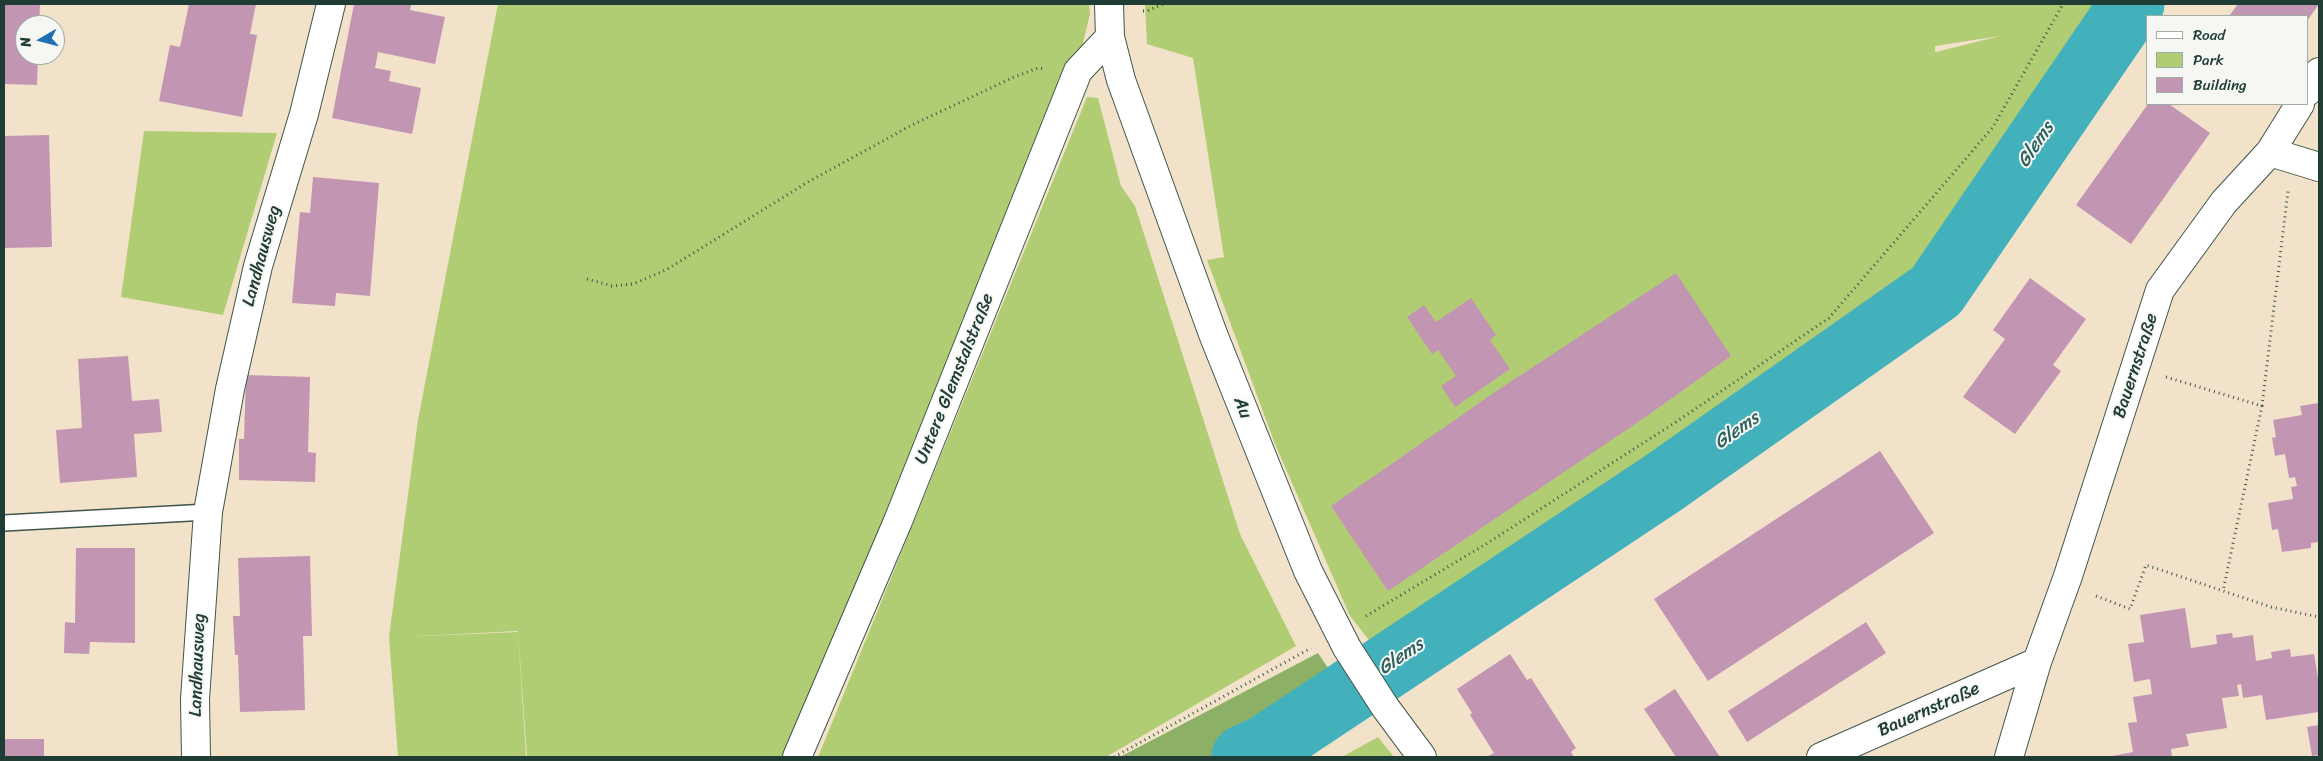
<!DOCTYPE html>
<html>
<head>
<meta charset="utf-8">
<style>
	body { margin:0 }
	#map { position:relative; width:2323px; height:761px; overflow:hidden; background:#f3e2ca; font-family:Sriracha,sans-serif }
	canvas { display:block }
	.frame { position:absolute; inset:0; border:5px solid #1f3d34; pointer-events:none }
	.legend { position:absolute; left:2146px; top:15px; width:162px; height:90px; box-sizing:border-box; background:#f6f6f2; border:1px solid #a0aca6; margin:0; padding:6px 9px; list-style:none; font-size:15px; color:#1f3d34 }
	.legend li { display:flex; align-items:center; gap:10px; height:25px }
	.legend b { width:25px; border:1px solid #a0aca6 }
	.north { position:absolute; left:15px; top:15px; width:50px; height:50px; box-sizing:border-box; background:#f6f6f2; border:1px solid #a0aca6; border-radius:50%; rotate:262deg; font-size:14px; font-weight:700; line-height:20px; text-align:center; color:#1f3d34 }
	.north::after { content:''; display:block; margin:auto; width:18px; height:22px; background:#1f6fb2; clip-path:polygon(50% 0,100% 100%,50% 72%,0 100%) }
</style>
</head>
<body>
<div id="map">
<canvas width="2323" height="761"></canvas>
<div class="frame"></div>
<ul class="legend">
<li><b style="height:6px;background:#fff"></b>Road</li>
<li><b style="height:14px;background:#b0cd73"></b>Park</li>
<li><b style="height:14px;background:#c295b3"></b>Building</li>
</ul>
<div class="north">N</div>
</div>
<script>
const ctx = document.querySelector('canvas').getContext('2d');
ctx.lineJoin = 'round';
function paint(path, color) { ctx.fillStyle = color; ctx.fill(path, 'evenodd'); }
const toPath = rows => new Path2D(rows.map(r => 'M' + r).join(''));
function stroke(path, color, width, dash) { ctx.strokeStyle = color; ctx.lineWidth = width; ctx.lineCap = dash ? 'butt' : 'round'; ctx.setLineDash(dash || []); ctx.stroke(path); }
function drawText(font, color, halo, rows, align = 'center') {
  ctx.font = font + ' Sriracha,sans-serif'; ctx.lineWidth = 4; ctx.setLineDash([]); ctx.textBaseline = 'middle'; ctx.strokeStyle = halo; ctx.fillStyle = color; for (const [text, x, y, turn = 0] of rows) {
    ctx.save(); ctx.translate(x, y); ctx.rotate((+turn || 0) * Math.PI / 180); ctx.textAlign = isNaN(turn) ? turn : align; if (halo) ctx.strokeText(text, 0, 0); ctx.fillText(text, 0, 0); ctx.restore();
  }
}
paint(toPath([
	[498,4,1089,4,1090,14,1082,47,788,757,527,757,518,631,402,637,518,632,526,757,398,757,389,637,418,420],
	[1145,4,2157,4,1912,333,1406,687,1350,616,1275,444,1207,260,1224,257,1193,58,1147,44],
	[2000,36,1936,52,1935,52,1935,46],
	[1087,97,1098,98,1121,186,1135,206,1240,534,1296,646,1106,757,818,757],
	[144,131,277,133,223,315,121,297],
	[1378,737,1394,757,1342,757]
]), '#b0cd73');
paint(toPath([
	[1318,653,1347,696,1266,747,1244,757,1120,757]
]), '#8cb065');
stroke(toPath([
	[1244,757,1266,747,1663,483,1936,291,2132,4]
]), '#42b1bc', 65);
paint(toPath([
	[4,4,40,4,39,25,25,25,25,55,38,55,37,85,4,84],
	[189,4,256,4,250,34,257,35,242,117,159,101,170,45,180,47],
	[354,4,411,4,410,10,445,17,435,64,378,52,375,68,391,71,389,81,421,88,412,134,332,118],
	[2238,4,2319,4,2307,21,2307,16,2229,16],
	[2148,104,2169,104,2210,133,2131,244,2076,205],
	[49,135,52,247,4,248,4,136],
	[313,177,379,183,370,296,336,293,335,306,292,303,300,212,310,213],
	[1676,273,1731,356,1647,416,1388,591,1331,506,1495,392],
	[2030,278,2086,319,2053,365,2061,371,2015,434,1963,397,2005,339,1993,330],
	[1471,298,1496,335,1490,340,1510,369,1455,407,1441,386,1456,376,1438,350,1432,354,1407,317,1424,305,1436,322],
	[128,356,132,401,159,399,162,432,134,434,137,477,60,483,56,430,82,428,78,359],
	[246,375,310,377,308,452,316,453,315,482,239,480,239,439,244,439],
	[2319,403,2319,542,2311,543,2311,548,2282,552,2278,529,2272,530,2268,503,2293,499,2291,487,2297,486,2295,477,2289,478,2285,454,2275,456,2272,438,2276,437,2273,420,2302,415,2300,406],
	[1880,451,1934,533,1708,681,1654,599],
	[76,548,135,548,135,643,90,642,89,654,64,653,65,622,75,623],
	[310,556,312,636,303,636,305,710,240,712,238,655,235,655,233,616,240,616,238,558],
	[2185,608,2191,648,2217,644,2216,635,2232,633,2233,638,2253,635,2256,661,2272,658,2271,652,2290,649,2291,657,2314,654,2318,678,2319,678,2319,712,2266,720,2262,695,2243,698,2241,684,2237,685,2239,696,2222,698,2227,728,2186,734,2189,746,2171,749,2172,757,2107,757,2133,752,2128,723,2137,722,2133,697,2152,694,2150,679,2134,682,2128,644,2144,642,2140,615],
	[1866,622,1886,653,1747,742,1728,711],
	[1510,654,1527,680,1531,678,1576,748,1571,752,1574,757,1486,757,1494,753,1470,715,1472,713,1457,689],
	[1675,689,1720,757,1676,757,1644,709],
	[2319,725,2319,755,2312,756,2307,727],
	[4,739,44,739,44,757,4,757]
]), '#c295b3');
const service = toPath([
	[4,523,208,512]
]);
const minor = toPath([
	[1109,4,1110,37,1121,80,1213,334,1308,571,1347,648,1385,707,1422,757],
	[2307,92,2319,72],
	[2270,152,2319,167],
	[196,757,195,699,208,512,230,389,258,266,304,114,331,4],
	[797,757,898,521,1078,71,1110,37],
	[1821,757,2037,662],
	[2009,757,2037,662,2068,576,2160,290,2224,202,2270,152,2300,104]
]);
stroke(service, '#3f564a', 18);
stroke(minor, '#3f564a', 30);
stroke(toPath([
	[1143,11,1147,11,1163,4],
	[587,279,612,286,633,284,666,270,808,182,912,125,1014,77,1038,68,1045,69],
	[2166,377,2262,406,2223,591],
	[2262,406,2288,191],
	[2096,596,2130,609,2146,565,2271,607,2319,617],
	[1366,616,1486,544,1676,422,1829,318,1993,127,2063,4],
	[1114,757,1311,648]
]), '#3f564a', 3, [1, 4]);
stroke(service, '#fff', 15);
stroke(minor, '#fff', 28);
drawText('18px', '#1f3d34', '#f6f6f2', [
	["Landhausweg",262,256,-75],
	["Bauernstraße",2136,366,-72],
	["Untere Glemstalstraße",955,379,-68],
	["Au",1242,408,69],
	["Landhausweg",198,665,-88],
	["Bauernstraße",1929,710,-24]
]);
drawText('italic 19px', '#2a605d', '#f6f6f2', [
	["Glems",2036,145,-56],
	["Glems",1737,431,-35],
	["Glems",1401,657,-34]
]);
</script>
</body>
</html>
